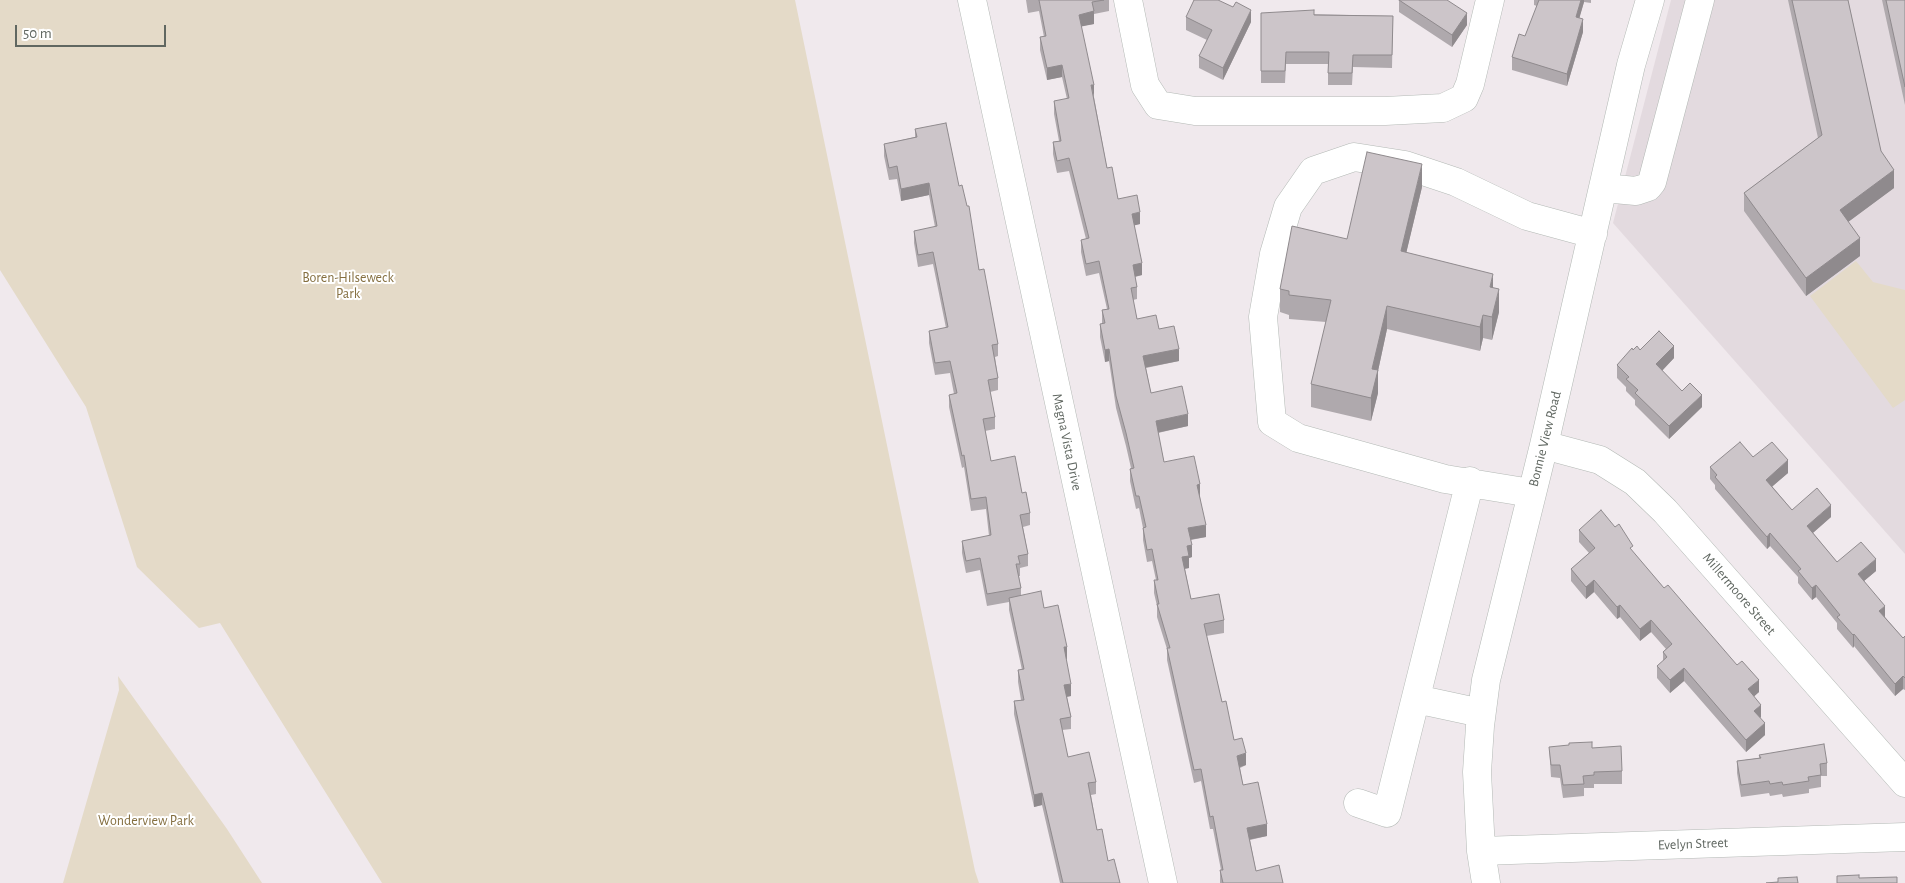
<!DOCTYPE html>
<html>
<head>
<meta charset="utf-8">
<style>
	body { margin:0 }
	#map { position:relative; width:1905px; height:883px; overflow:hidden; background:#f0e9ed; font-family:"Alegreya Sans",sans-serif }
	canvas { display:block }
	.scale { position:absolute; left:15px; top:25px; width:151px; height:22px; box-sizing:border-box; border:2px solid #606761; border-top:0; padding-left:6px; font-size:15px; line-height:18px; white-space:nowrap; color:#606761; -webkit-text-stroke:4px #fff; paint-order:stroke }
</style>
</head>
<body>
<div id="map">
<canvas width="1905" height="883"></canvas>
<div class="scale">50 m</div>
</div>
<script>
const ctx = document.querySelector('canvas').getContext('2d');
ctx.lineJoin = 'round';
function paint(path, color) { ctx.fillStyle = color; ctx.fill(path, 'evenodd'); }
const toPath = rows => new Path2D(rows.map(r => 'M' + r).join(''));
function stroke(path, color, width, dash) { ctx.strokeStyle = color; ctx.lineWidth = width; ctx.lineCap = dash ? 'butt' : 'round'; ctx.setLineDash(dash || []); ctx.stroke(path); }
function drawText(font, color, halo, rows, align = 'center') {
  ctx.font = font + ' "Alegreya Sans",sans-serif'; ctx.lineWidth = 4; ctx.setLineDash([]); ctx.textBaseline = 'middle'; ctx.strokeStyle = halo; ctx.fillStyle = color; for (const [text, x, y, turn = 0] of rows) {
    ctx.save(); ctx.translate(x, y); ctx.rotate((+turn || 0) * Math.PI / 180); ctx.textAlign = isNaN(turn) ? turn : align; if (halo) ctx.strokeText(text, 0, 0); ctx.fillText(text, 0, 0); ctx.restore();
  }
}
paint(toPath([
	[1671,0,1905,0,1905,554,1613,223]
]), '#e3dadf');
paint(toPath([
	[0,0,795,0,975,871,979,883,382,883,220,623,199,628,137,567,86,407,0,270],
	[1856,261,1873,282,1905,290,1905,400,1893,408,1810,296],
	[118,676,227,829,262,883,63,883,119,690]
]), '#e4dac8');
const minor = toPath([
	[972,0,1163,883],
	[1128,0,1145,85,1158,105,1195,111,1385,111,1443,108,1464,98,1470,84,1490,0],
	[1603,188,1636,191,1648,187,1652,182,1700,0],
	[1544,445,1600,460,1635,482,1665,511,1905,783],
	[1531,493,1445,479,1298,438,1272,422,1263,317,1274,254,1288,207,1313,171,1354,157,1405,165,1456,182,1527,216,1593,234],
	[1416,699,1481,713],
	[1358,803,1387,813,1470,481],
	[1481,851,1905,837],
	[1486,883,1481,851,1477,772,1480,726,1486,680,1544,445,1631,65,1650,0]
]);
stroke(minor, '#b3b9b5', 29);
stroke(minor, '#fff', 28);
paint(toPath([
	[1026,0,1109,0,1109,11,1094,14,1094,24,1081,26,1107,168,1118,199,1140,224,1134,225,1142,275,1135,277,1137,287,1137,299,1133,300,1137,319,1159,329,1179,361,1146,368,1151,393,1188,426,1158,433,1164,462,1200,496,1200,497,1206,537,1191,540,1192,557,1189,558,1189,568,1185,569,1191,599,1224,620,1224,633,1206,636,1222,702,1234,740,1246,765,1240,768,1243,785,1267,836,1250,840,1256,871,1283,883,1220,883,1220,870,1221,870,1213,829,1210,829,1201,781,1194,783,1167,660,1167,649,1157,617,1157,606,1154,593,1154,580,1156,580,1152,561,1147,562,1143,540,1143,528,1139,508,1136,509,1130,481,1130,469,1131,468,1126,446,1116,408,1109,361,1105,362,1100,337,1100,324,1102,324,1102,310,1107,309,1099,273,1086,276,1081,252,1081,240,1086,239,1069,171,1057,173,1053,154,1053,142,1059,141,1054,114,1054,101,1067,99,1062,77,1047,80,1040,50,1040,37,1044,37,1039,11,1028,13],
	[1399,0,1467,25,1452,47,1399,12],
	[1534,0,1591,0,1591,3,1584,2,1579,18,1583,32,1567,86,1512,70,1512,57,1525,36,1537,6,1534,5],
	[1788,0,1848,0,1881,151,1894,188,1848,222,1860,256,1806,296,1744,211,1744,193,1818,138],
	[1882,0,1905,0,1905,105],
	[1261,13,1393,16,1392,68,1353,67,1352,85,1328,85,1328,64,1286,64,1285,83,1261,83],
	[1186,17,1251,22,1223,80,1199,68,1199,56,1207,40,1186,30],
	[915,129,959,186,979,270,998,344,998,356,995,357,998,378,998,390,990,392,995,417,995,429,985,431,991,461,1022,493,1030,513,1030,525,1023,527,1028,554,1028,566,1020,568,1020,576,1019,576,1021,588,1021,595,1044,608,1067,659,1066,659,1071,696,1067,697,1071,717,1071,729,1062,730,1068,757,1096,782,1096,794,1091,795,1097,830,1108,861,1120,883,1060,883,1042,805,1034,807,1014,714,1014,701,1021,700,1018,682,1018,670,1022,670,1009,610,1009,602,987,606,980,570,966,573,962,553,962,541,989,536,986,509,971,511,964,467,962,468,949,407,949,395,954,394,950,373,935,375,929,343,929,331,946,328,933,264,918,267,914,243,914,231,935,227,929,195,901,201,897,179,889,180,884,156,884,144,915,137],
	[1422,187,1406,253,1493,287,1499,312,1492,340,1483,338,1480,351,1387,329,1378,371,1378,393,1371,421,1311,407,1311,384,1326,322,1289,319,1289,315,1280,312,1280,289,1347,239],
	[1633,350,1674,358,1662,371,1682,391,1702,407,1669,439,1635,405,1635,400,1626,391,1626,387,1617,378,1617,365],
	[1753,457,1788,473,1772,486,1792,510,1831,517,1813,533,1837,562,1876,571,1864,581,1885,617,1903,638,1905,636,1905,690,1903,689,1895,696,1854,646,1853,648,1837,629,1837,623,1816,597,1812,600,1798,583,1798,577,1770,546,1767,549,1715,489,1715,485,1710,479,1710,467],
	[1579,530,1633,552,1664,588,1759,692,1754,696,1761,717,1760,718,1765,735,1746,752,1684,681,1670,693,1657,678,1657,666,1663,661,1663,652,1666,649,1651,632,1640,641,1620,617,1617,619,1594,592,1586,599,1571,581,1571,569,1589,553,1579,542],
	[1549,747,1592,748,1622,771,1622,784,1594,784,1594,788,1584,788,1584,796,1563,798,1560,778,1551,777],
	[1759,755,1827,763,1827,776,1821,776,1821,787,1809,789,1809,793,1783,797,1782,794,1770,796,1769,793,1741,797,1737,773,1737,761,1759,758]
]), '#afa9ad');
paint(toPath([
	[1581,0,1584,0,1584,2,1576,30,1576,17],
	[1251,10,1251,22,1223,80,1223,68],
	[1094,11,1094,24,1079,27,1079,15],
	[1467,13,1467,25,1452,47,1452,35],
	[1583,19,1583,32,1567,86,1567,74],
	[1062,65,1062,77,1047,80,1047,68],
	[1091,85,1094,85,1094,97],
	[1422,164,1422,187,1401,275,1401,251],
	[1894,170,1894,188,1840,228,1840,210],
	[929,183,929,195,901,201,901,189],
	[1140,212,1140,224,1132,226,1132,214],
	[1860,238,1860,256,1806,296,1806,278],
	[1142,263,1142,275,1133,277,1133,265],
	[1493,274,1493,297,1490,287],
	[1499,289,1499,312,1492,340,1492,317],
	[1387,306,1387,329,1378,371,1378,393,1371,421,1371,398,1372,369],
	[1483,315,1483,338,1480,351,1480,327],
	[1674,346,1674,358,1656,377,1656,364],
	[1109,349,1109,361,1105,362,1105,350],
	[1179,349,1179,361,1143,368,1143,356],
	[1702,395,1702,407,1669,439,1669,426],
	[1188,414,1188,426,1156,433,1156,421],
	[1788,460,1788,473,1766,492,1766,480],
	[1200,484,1200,496,1197,497,1197,485],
	[1831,505,1831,517,1807,538,1807,526],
	[1206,525,1206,537,1188,540,1188,528],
	[1770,533,1770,546,1767,549,1767,537],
	[1192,545,1192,557,1189,558,1189,568,1182,569,1182,557,1187,546],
	[1876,559,1876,571,1858,586,1858,574],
	[1594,580,1594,592,1586,599,1586,587],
	[1816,585,1816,597,1812,600,1812,588],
	[1620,605,1620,617,1617,619,1617,607],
	[1885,606,1885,618,1879,611],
	[1651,620,1651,632,1640,641,1640,629],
	[1854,634,1854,646,1853,648,1853,635],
	[1064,647,1067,647,1067,659,1064,659],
	[1684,668,1684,681,1670,693,1670,680],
	[1903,676,1903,689,1895,696,1895,684],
	[1759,680,1759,692,1748,702,1748,689],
	[1071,684,1071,696,1064,697,1064,685],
	[1761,705,1761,717,1754,723,1754,711],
	[1765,723,1765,735,1746,752,1746,740],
	[1246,753,1246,765,1237,768,1237,756],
	[1042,793,1042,805,1034,807,1034,795],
	[1267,824,1267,836,1247,840,1247,828]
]), '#8f8a8d');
const building = toPath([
	[1039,0,1104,0,1092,2,1094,11,1079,15,1094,85,1091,85,1107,168,1112,167,1118,199,1137,195,1140,212,1132,214,1142,263,1133,265,1137,287,1131,288,1137,319,1156,315,1159,329,1174,326,1179,349,1143,356,1151,393,1182,386,1188,414,1156,421,1164,462,1194,456,1200,484,1197,485,1206,525,1188,528,1192,545,1187,546,1189,556,1182,557,1191,599,1219,594,1224,620,1204,624,1222,702,1226,701,1234,740,1242,738,1246,753,1237,756,1243,785,1258,782,1267,824,1247,828,1256,871,1279,865,1283,883,1223,883,1220,870,1223,870,1213,816,1210,817,1201,769,1194,770,1167,648,1170,648,1157,604,1159,604,1154,580,1158,580,1152,549,1147,550,1143,528,1146,527,1139,496,1136,496,1130,469,1134,468,1126,433,1116,396,1109,349,1105,350,1100,324,1105,323,1102,310,1109,309,1099,261,1086,264,1081,240,1089,238,1069,158,1057,161,1053,142,1061,141,1054,101,1069,98,1062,65,1047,68,1040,37,1046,36,1039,0],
	[1194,0,1218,0,1233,7,1236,2,1251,10,1223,68,1199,56,1212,30,1186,17,1194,0],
	[1399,0,1447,0,1467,13,1452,35,1399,0],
	[1539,0,1581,0,1576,17,1583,19,1567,74,1512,57,1519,34,1525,36,1539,0],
	[1792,0,1848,0,1881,151,1894,170,1840,210,1860,238,1806,278,1744,193,1822,135,1792,0],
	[1886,0,1905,0,1905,87,1886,0],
	[1314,10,1314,15,1393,16,1392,55,1353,55,1352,73,1328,73,1329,52,1286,52,1285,71,1261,71,1261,13,1314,10],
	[946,123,959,186,962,185,967,206,969,206,979,270,984,269,998,344,992,345,998,378,988,380,995,417,983,419,991,461,1015,456,1022,493,1026,492,1030,513,1020,515,1028,554,1018,556,1020,564,1016,564,1021,588,987,594,980,558,966,561,962,541,991,535,986,497,971,499,964,455,962,456,949,395,957,393,950,361,935,363,929,331,948,327,933,252,918,255,914,231,937,226,929,183,901,189,897,166,889,168,884,144,917,137,915,129,946,123],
	[1367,152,1422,164,1401,251,1493,274,1490,287,1499,289,1492,317,1483,315,1480,327,1387,306,1372,369,1378,370,1371,398,1311,384,1331,300,1289,295,1289,291,1280,289,1292,226,1347,239,1367,152],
	[1659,331,1674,346,1656,364,1682,391,1690,383,1702,395,1669,426,1635,393,1638,390,1626,379,1629,377,1617,365,1632,348,1633,350,1637,346,1640,350,1659,331],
	[1740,442,1753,457,1772,442,1788,460,1766,480,1792,510,1817,488,1831,505,1807,526,1837,562,1861,542,1876,559,1858,574,1885,606,1879,611,1903,638,1905,636,1905,678,1903,676,1895,684,1854,634,1853,635,1837,617,1840,615,1816,585,1812,588,1798,571,1801,569,1770,533,1767,537,1715,477,1717,475,1710,467,1740,442],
	[1601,510,1615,527,1619,524,1633,546,1630,548,1664,588,1668,585,1737,665,1742,661,1759,680,1748,689,1761,705,1754,711,1765,723,1746,740,1684,668,1670,680,1657,666,1667,657,1663,652,1672,644,1651,620,1640,629,1620,605,1617,607,1594,580,1586,587,1571,569,1595,548,1579,530,1601,510],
	[1041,591,1044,608,1058,605,1067,647,1064,647,1071,684,1064,685,1071,717,1060,719,1068,757,1089,752,1096,782,1088,783,1097,830,1102,829,1108,861,1114,859,1120,883,1063,883,1042,793,1034,795,1014,701,1024,700,1018,670,1024,669,1009,598,1041,591],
	[1592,742,1592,748,1621,746,1622,771,1594,772,1594,775,1583,776,1584,784,1563,785,1560,765,1551,765,1549,747,1569,745,1569,743,1592,742],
	[1824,744,1827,763,1820,764,1821,775,1808,777,1809,781,1783,785,1782,782,1770,784,1769,781,1741,785,1737,761,1761,758,1759,755,1824,744],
	[1859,875,1859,878,1897,877,1897,883,1837,883,1837,876,1859,875],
	[1797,877,1798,883,1766,883,1778,882,1778,878,1797,877]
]);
paint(building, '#ccc5c9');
stroke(building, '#8f8a8d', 1);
drawText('14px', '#856f40', '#fff', [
	["Boren-Hilseweck",348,278],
	["Park",348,294],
	["Wonderview Park",146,821]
]);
drawText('14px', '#606761', '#fff', [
	["Bonnie View Road",1545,439,-76],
	["Magna Vista Drive",1067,442,78],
	["Millermoore Street",1739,594,49],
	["Evelyn Street",1693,844,-2]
]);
</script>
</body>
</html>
